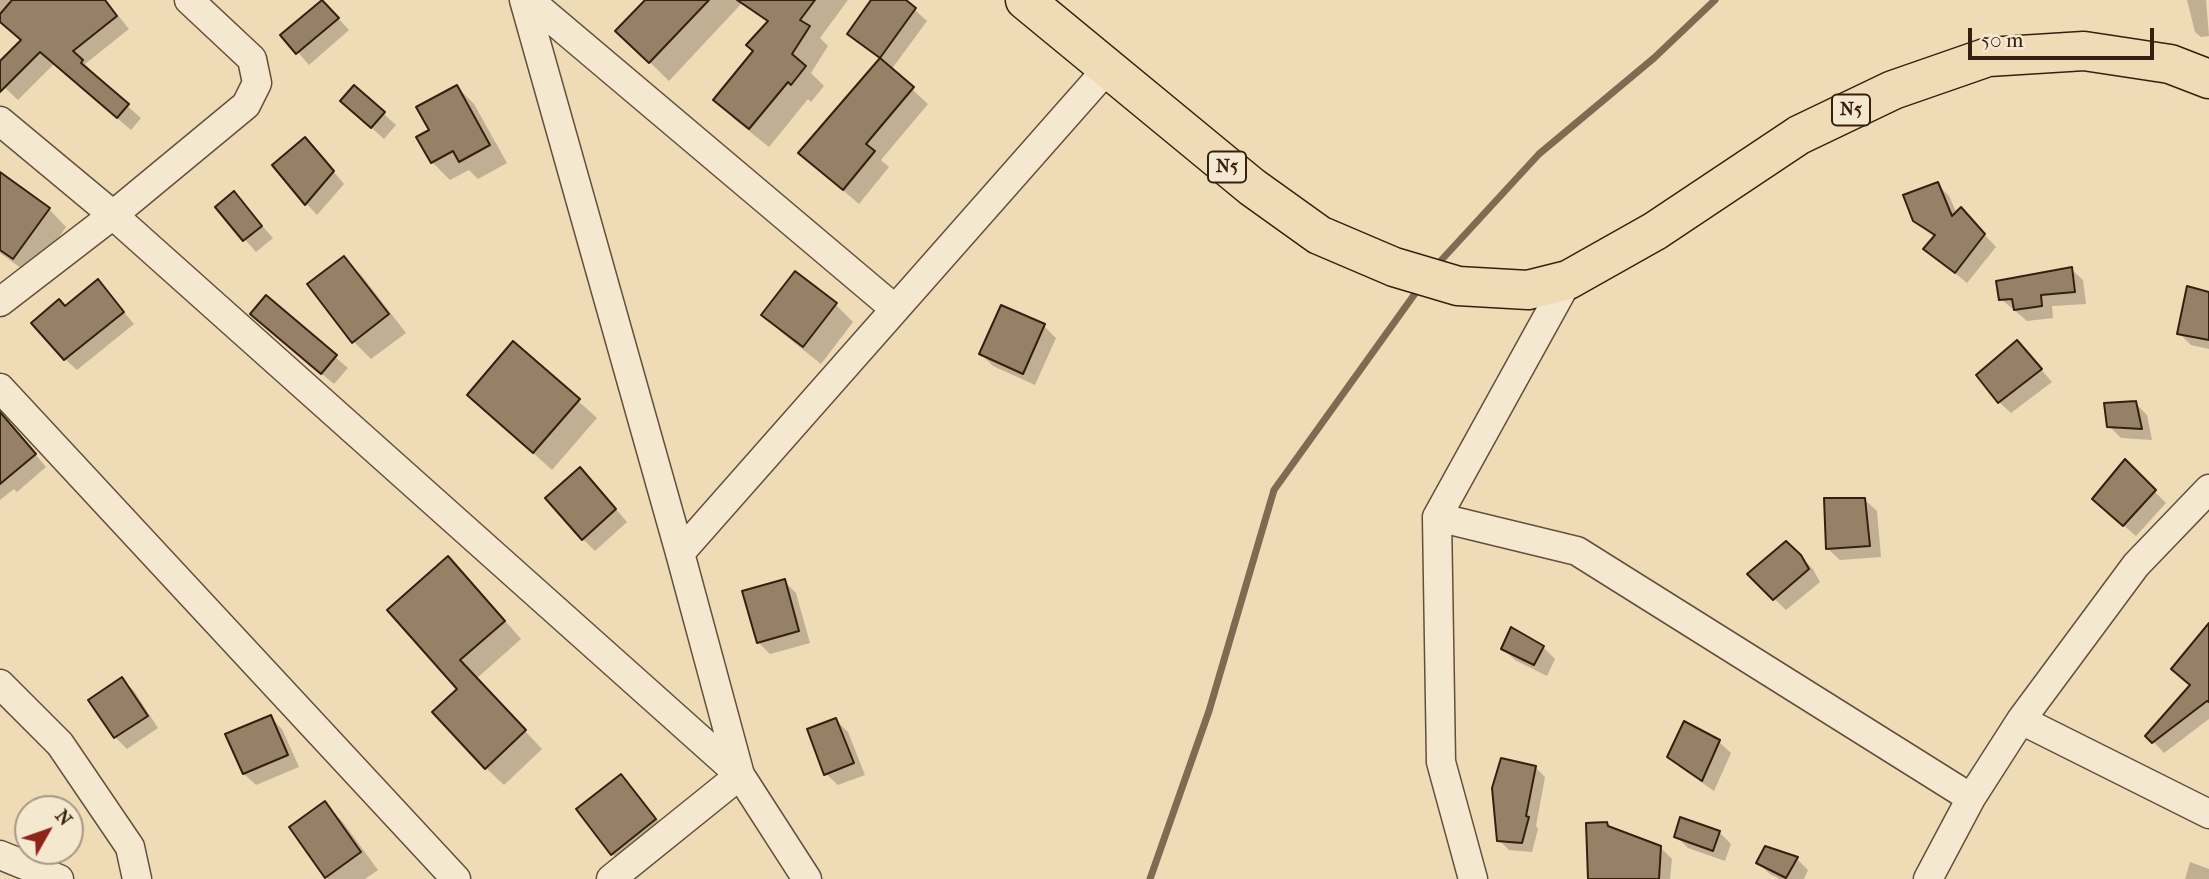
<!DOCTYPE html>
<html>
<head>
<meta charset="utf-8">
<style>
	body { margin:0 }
	#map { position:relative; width:2209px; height:879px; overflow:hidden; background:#f0dbb7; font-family:"IM FELL French Canon",serif }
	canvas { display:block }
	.north { position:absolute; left:14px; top:795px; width:70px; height:70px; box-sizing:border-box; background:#f5e8d0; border:2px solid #a89883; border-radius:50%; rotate:50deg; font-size:19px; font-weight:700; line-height:28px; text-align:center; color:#352010 }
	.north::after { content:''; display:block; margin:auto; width:24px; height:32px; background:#8f2418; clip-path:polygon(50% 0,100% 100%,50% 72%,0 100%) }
	.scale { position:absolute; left:1968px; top:28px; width:186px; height:32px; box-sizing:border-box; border:4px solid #352010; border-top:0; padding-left:9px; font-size:21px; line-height:24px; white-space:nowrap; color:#352010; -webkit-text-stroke:5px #f5e8d0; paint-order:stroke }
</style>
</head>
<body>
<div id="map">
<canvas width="2209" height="879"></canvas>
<div class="north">N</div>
<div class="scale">50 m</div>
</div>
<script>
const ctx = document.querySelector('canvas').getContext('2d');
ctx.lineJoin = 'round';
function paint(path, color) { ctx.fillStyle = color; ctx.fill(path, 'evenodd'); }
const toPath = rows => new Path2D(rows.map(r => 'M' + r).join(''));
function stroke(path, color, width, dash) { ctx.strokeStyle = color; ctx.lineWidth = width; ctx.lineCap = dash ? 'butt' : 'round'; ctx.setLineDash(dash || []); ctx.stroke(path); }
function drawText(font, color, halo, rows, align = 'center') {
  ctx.font = font + ' "IM FELL French Canon",serif'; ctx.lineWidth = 6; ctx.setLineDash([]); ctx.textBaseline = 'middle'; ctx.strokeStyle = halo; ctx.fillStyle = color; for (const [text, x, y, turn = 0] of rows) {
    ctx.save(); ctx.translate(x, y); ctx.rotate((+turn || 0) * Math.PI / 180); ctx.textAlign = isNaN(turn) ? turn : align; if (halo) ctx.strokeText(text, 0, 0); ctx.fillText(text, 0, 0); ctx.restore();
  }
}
paint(toPath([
	[0,0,106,0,129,29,85,64,95,74,93,76,141,118,131,130,54,64,18,100,0,83,0,64,22,41,0,23],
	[648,0,848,0,820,38,828,46,811,73,824,86,811,102,808,99,769,147,734,119,716,100,755,52,768,23,742,3,669,81,618,31],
	[873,0,904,0,927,21,891,70,928,104,881,160,889,167,859,204,800,153,881,60,849,34],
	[2187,0,2206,0,2209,36,2201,37,2195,32],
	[323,2,349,30,309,65,283,35],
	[354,87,396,125,384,139,354,112],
	[457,87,474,104,507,163,478,179,469,170,450,180,432,162,431,131],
	[317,152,344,184,317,215,306,203],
	[0,174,49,209,66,227,32,276,0,253],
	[1937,184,1949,196,1957,214,1972,221,1996,247,1967,283,1926,249,1935,238,1913,219],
	[234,194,273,238,256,252,217,207],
	[344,258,362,276,406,333,371,359,354,342,310,284],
	[2071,269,2083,280,2086,304,2052,306,2053,318,2027,321,2001,299],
	[98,281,134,324,77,370,65,359,66,308],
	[2209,293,2209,349,2191,345,2179,333],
	[266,298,348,368,334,384,264,326],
	[836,305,853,322,821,364,781,332,763,314],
	[1002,307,1044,326,1056,338,1035,385,993,366,981,354],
	[514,343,597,418,552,470,469,395],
	[2028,354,2052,382,2011,413,1999,402],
	[2135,403,2147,415,2152,440,2121,438,2109,426],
	[0,422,15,430,46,467,17,492,14,489,0,500],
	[2125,462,2166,503,2136,536,2106,510],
	[592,481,627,522,595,551,583,539],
	[1865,500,1877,511,1881,557,1840,560,1828,549],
	[1800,556,1813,569,1820,582,1786,610,1749,574],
	[466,576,521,639,476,679,542,749,504,785,486,768,460,689,390,610],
	[784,581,796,593,810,643,770,654,758,642],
	[2209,639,2209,719,2164,753,2148,736,2192,686],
	[1543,647,1555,659,1547,676,1515,660,1503,649],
	[122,679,134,691,158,728,127,749,115,737],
	[270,717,282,729,299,767,256,785,244,774,228,735],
	[836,720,848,732,865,775,838,785,826,774],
	[1719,742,1731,753,1714,791,1681,768,1669,756],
	[1535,767,1545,777,1536,826,1538,829,1532,852,1509,850,1499,840],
	[620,776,638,794,672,838,630,871,612,854],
	[325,804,342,821,378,870,365,879,328,879,326,877],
	[1607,824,1613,830,1660,847,1672,859,1670,879,1589,879],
	[1719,832,1731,844,1725,861,1688,848,1676,836],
	[1797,859,1808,870,1804,879,1780,879,1770,874,1758,863],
	[2190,862,2209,869,2209,879,2185,879]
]), '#0003');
stroke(toPath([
	[1435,267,1539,154,1654,58,1715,0],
	[1150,879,1209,711,1274,490,1419,288]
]), '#7f6a52', 7);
const building = toPath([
	[12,0,105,0,117,16,73,51,83,60,81,63,129,104,117,118,40,52,0,92,0,61,21,40,0,22,0,14,12,0],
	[322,0,339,18,296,54,280,35,322,0],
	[645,0,709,0,649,63,615,31,645,0],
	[737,0,815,0,800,20,810,26,792,54,806,66,791,85,788,82,749,129,713,100,753,51,746,45,768,21,737,0],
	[871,0,906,0,916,8,880,58,847,34,871,0],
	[880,58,914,87,866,144,875,151,843,190,798,153,880,58],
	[354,85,385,112,371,128,340,101,354,85],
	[457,85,490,145,459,162,453,151,431,163,416,137,429,130,416,107,457,85],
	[305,137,334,171,305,205,272,165,305,137],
	[0,172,50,208,13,259,0,250,0,172],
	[1938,182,1952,216,1961,207,1985,234,1955,273,1923,249,1935,235,1913,221,1903,195,1938,182],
	[234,191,262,226,243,241,215,207,234,191],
	[344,256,389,314,352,343,307,284,344,256],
	[2072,267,2075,292,2041,295,2042,306,2014,310,2012,299,1999,300,1996,281,2072,267],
	[795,271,837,303,803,347,761,315,795,271],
	[98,279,124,312,64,360,31,323,59,299,65,306,98,279],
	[2187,286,2209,292,2209,340,2177,334,2187,286],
	[266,295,337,355,321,374,250,314,266,295],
	[1001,305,1045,324,1023,374,979,354,1001,305],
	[2017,340,2042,369,1998,403,1976,375,2017,340],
	[513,341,580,399,533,453,467,395,513,341],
	[2136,401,2142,429,2107,427,2104,403,2136,401],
	[0,412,36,454,0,484,0,412],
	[2125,459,2156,490,2123,526,2092,499,2125,459],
	[580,467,616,509,582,540,545,498,580,467],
	[1824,498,1865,498,1870,546,1826,549,1824,498],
	[1786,541,1801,555,1809,569,1773,600,1747,574,1786,541],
	[448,556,505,621,460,660,526,730,485,769,432,712,457,689,387,610,448,556],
	[785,579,799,631,757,643,742,591,785,579],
	[2209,623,2209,702,2207,701,2152,743,2145,736,2190,685,2171,669,2209,623],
	[1511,627,1544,646,1534,665,1501,649,1511,627],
	[122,677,148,716,114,738,88,700,122,677],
	[271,715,288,755,243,774,225,734,271,715],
	[836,718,854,763,824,775,807,729,836,718],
	[1684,721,1720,740,1702,781,1667,757,1684,721],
	[1501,758,1536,766,1526,816,1529,817,1522,843,1497,841,1492,788,1501,758],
	[621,774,656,819,611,855,576,809,621,774],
	[325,801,361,852,325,878,289,827,325,801],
	[1680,817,1720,831,1713,851,1674,837,1680,817],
	[1607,822,1608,826,1661,846,1659,879,1588,879,1586,823,1607,822],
	[1765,846,1798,857,1786,878,1756,863,1765,846]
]);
paint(building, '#968167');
stroke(building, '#352010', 2);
const minor = toPath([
	[524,0,680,553,740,775,807,879],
	[529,0,895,309],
	[0,121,113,215,740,775,611,879],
	[0,302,113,215,246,105,257,83,252,59,189,0],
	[0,388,456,879],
	[1437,517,1577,551,1971,798],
	[680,553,1108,68],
	[0,684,60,744,130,847,137,879],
	[2021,720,2209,814],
	[0,855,59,879],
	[1473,879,1441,762,1437,517,1568,280],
	[1928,879,1971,798,2021,720,2136,565,2209,489]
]);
const highway = toPath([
	[1025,0,1252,187,1319,235,1394,267,1458,286,1528,290,1568,280,1655,231,1799,135,1893,90,1988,57,2084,51,2170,64,2209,79]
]);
stroke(minor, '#644f3a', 31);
stroke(highway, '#352010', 41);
stroke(minor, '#f5e8d0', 28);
stroke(highway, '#f0dbb7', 38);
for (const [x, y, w] of [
	[1851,110,38],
	[1227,167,38]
]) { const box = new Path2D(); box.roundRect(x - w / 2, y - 15.5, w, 31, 5); ctx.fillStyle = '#f5e8d0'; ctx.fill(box); stroke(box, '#352010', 2); }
drawText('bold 19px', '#352010', null, [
	["N5",1851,110],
	["N5",1227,167]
]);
</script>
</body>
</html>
